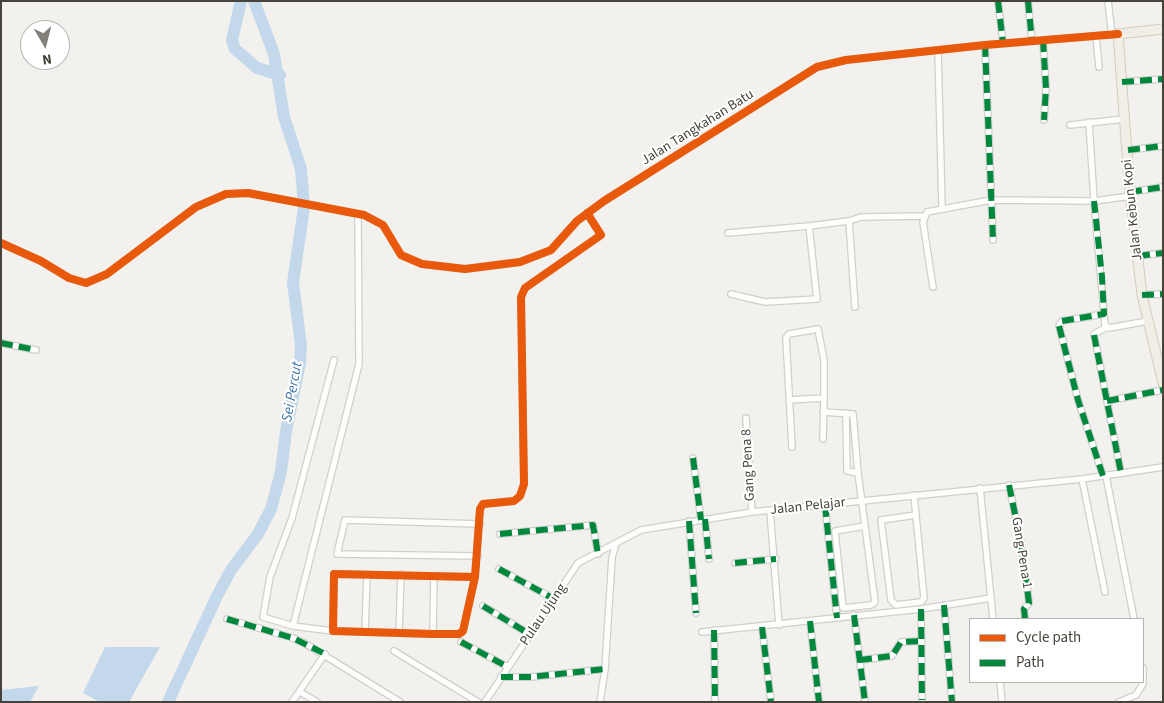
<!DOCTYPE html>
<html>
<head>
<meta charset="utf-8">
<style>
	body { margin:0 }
	#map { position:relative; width:1164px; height:703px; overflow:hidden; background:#f2f1ed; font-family:"Source Sans 3",sans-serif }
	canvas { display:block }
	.frame { position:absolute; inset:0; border:2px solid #47433a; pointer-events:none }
	.legend { position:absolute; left:969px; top:618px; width:175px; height:65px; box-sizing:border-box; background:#fff; border:1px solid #b5b4b0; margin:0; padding:6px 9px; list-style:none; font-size:15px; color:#47433a }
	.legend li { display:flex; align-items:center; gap:10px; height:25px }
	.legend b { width:25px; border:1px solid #b5b4b0 }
	.north { position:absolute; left:20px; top:20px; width:50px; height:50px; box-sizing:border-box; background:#fff; border:1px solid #b5b4b0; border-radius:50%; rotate:172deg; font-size:14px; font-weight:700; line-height:20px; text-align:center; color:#47433a }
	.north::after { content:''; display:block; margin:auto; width:18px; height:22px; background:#838079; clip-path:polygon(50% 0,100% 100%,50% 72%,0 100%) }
</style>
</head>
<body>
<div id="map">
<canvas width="1164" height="703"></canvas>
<div class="frame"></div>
<ul class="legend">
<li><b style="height:6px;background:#e8590c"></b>Cycle path</li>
<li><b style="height:6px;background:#00873e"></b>Path</li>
</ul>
<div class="north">N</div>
</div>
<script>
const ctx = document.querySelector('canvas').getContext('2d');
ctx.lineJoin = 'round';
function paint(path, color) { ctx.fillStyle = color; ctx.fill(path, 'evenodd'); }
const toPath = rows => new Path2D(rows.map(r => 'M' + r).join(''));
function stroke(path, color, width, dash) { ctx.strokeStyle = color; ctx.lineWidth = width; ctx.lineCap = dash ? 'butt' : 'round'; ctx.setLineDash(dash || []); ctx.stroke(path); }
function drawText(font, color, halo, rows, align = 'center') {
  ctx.font = font + ' "Source Sans 3",sans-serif'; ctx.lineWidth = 4; ctx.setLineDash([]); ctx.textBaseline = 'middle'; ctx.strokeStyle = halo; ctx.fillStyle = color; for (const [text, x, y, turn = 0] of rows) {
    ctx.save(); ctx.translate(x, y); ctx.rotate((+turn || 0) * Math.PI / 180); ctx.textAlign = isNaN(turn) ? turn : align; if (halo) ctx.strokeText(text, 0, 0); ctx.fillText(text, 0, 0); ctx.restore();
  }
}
paint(toPath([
	[105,647,160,647,129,702,100,702,83,693],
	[39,686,30,702,1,702,1,690]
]), '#c3d8ea');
stroke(toPath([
	[241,1,232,40,235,49,257,68,280,75],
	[168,702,217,596,231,570,258,534,271,509,281,472,286,431,300,363,301,345,293,283,304,207,301,169,284,117,274,54,254,1]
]), '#c3d8ea', 12);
const street = toPath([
	[998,1,1003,43],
	[1028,1,1032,41],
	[1108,1,1112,35],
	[1096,36,1099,67],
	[1043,40,1046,88,1044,120],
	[985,45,993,240],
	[938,50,942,208],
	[1122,82,1163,79],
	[1089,122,1094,201,1105,325,1109,328,1148,321],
	[1070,125,1124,119],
	[1128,150,1163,146],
	[1130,192,1163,187],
	[849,221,855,307],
	[728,233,809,226,849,221,861,217,924,216],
	[1,243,41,261,69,278,86,283,107,274,196,207,226,194,248,193,364,215,383,225,401,255,422,264,465,269,520,262,551,250,577,221,604,201,817,67,846,60,985,45,1118,34],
	[1138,256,1163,253],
	[933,287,923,222,927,212,991,200,1094,201,1131,196],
	[731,294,765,302,817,299,809,226],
	[1142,295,1163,294],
	[1107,327,1094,334,1121,473],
	[1,343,36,350],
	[789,400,824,398,823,439],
	[1107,401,1163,390],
	[823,412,853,414,858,473,875,602,871,605,843,608,835,531,865,526],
	[846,413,847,471,858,473],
	[746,418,752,512],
	[792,447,786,338,789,334,818,329,824,360,824,398],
	[693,458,701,520],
	[1103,476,1078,400,1059,326,1062,321,1104,314],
	[1106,476,1134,619],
	[1082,479,1105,592],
	[1009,485,1022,548,1029,603,1024,609,1025,619],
	[980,488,993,619],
	[914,495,924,598,921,602,896,605,891,600,881,520,916,515],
	[825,505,837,618],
	[770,511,779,625],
	[705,519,709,559],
	[689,521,696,613],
	[500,534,593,525,598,554],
	[478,556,337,554,345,520,480,524],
	[735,563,776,559],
	[499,569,554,599],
	[475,577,334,574,333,631,433,634,459,634,463,631,475,577,480,509,483,504,514,501,520,496,524,484,521,297,525,288,601,235,587,213],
	[944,605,952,702],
	[483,606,531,635],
	[921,609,922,700],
	[854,615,865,702],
	[227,619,293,638,306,644,400,702],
	[810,621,819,702],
	[293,626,359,364,358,214],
	[762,627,771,702],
	[714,630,715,702],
	[333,631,293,626,263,617,270,577,292,518,334,360],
	[365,632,367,575],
	[399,632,401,574],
	[702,632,921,609,991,598],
	[433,634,434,576],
	[461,642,508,667],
	[394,651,478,702],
	[860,660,892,656,901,642,921,641],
	[501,677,531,677,605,669],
	[1000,682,1002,702],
	[300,692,317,702],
	[292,702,325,654],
	[485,702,578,563,641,530,752,512,1082,479,1163,467],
	[600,702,605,669,612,558,616,543],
	[1119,702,1136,695,1143,684,1143,668]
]);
const primary = toPath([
	[1163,29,1118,34,1130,192,1142,295,1163,383]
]);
stroke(street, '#d0cfcb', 8);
stroke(primary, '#d2cdbd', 11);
stroke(street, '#fdfdfc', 5.5);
stroke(primary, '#f1eee6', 9);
stroke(toPath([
	[998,1,1003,43],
	[1028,1,1032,41],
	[1043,40,1046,88,1044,120],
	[985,45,993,240],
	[1122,82,1163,79],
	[1128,150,1163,146],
	[1130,192,1163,187],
	[1094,201,1102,277,1104,314,1062,321,1059,326,1078,400,1103,476],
	[1138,256,1163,253],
	[1142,295,1163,294],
	[1094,335,1121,473],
	[1,343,36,350],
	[1107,401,1163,390],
	[693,458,701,520],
	[1009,485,1022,548,1029,603,1024,609,1025,619],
	[825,505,837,618],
	[705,519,709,559],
	[689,521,696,613],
	[500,534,593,525,598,554],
	[735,563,776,559],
	[499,569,554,599],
	[944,605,952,702],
	[483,606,531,635],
	[921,609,922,700],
	[854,615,865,702],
	[227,619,293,638,325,654],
	[810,621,819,702],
	[762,627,771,702],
	[714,630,715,702],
	[461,642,508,667],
	[860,660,892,656,901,642,921,641],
	[501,677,531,677,605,669]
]), '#00873e', 6, [12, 6]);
stroke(toPath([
	[1,243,41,261,69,278,86,283,107,274,196,207,226,194,248,193,364,215,383,225,401,255,422,264,465,269,520,262,551,250,577,221,604,201,817,67,846,60,985,45,1118,34],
	[475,577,334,574,333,631,433,634,459,634,463,631,475,577,480,509,483,504,514,501,520,496,524,484,521,297,525,288,601,235,587,213]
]), '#e8590c', 8);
drawText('14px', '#47433a', '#fff', [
	["Jalan Tangkahan Batu",698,128,-32],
	["Jalan Kebun Kopi",1133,210,-96],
	["Gang Pena 8",749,465,-93],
	["Jalan Pelajar",808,507,-6],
	["Gang Pena 1",1021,553,81],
	["Pulau Ujung",544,615,-56]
]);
drawText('italic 15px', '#3d76a9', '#fff', [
	["Sei Percut",293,392,-80]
]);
</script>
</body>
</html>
